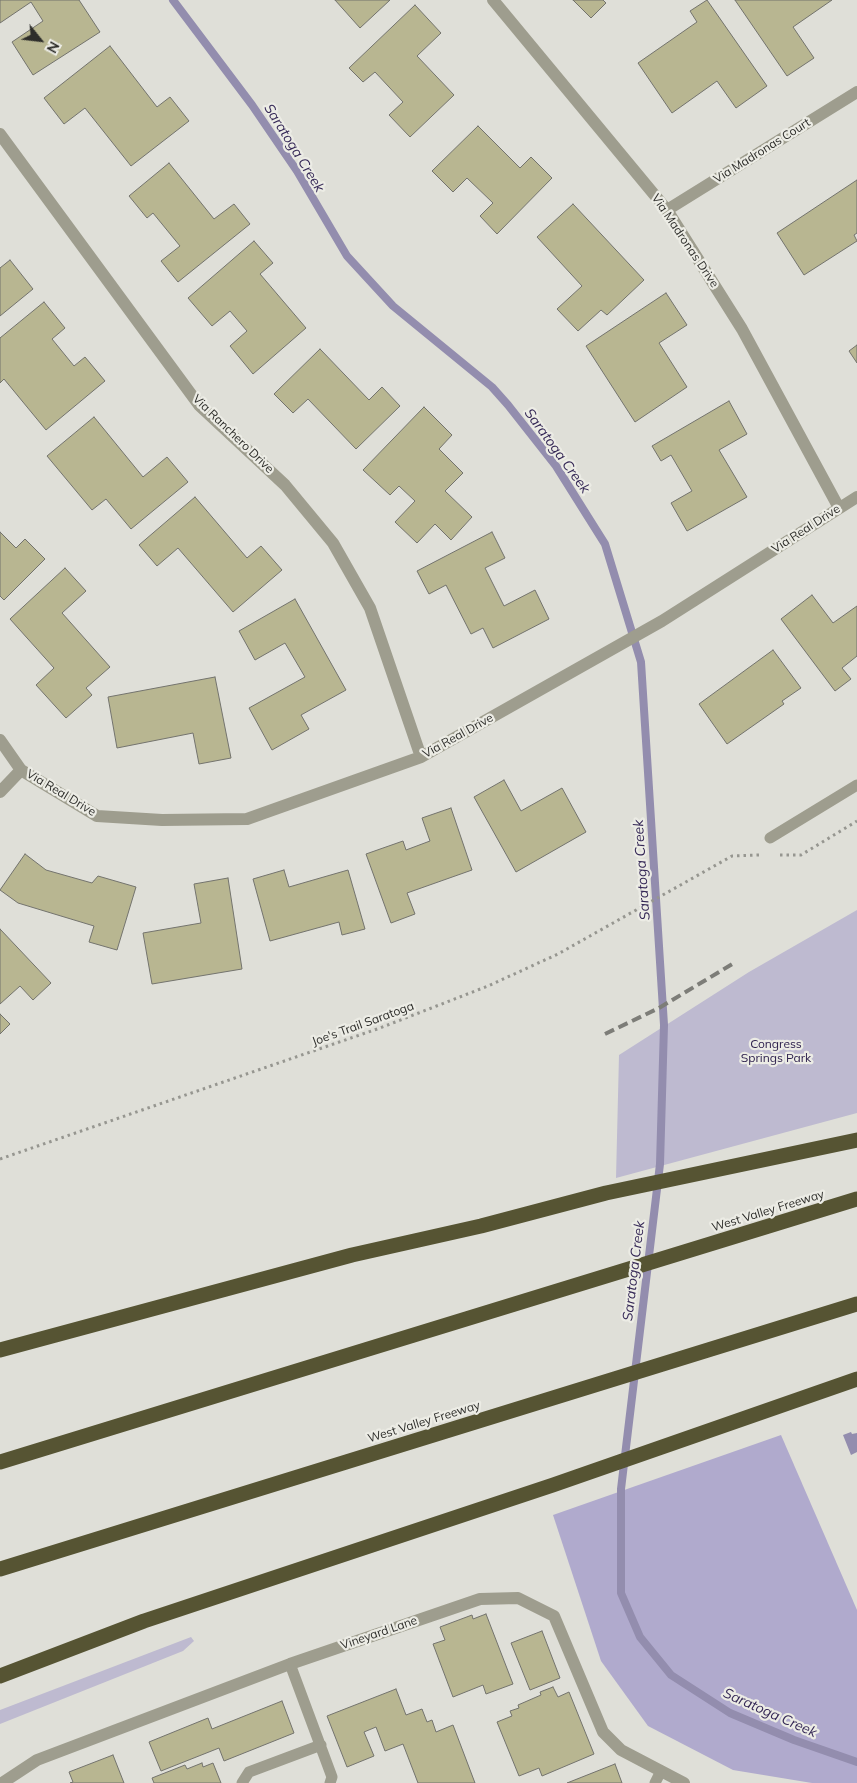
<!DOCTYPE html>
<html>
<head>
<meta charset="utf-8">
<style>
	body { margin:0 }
	#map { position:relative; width:857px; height:1783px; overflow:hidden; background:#dfdfd8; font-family:Mulish,sans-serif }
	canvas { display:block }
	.north { position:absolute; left:15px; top:15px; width:50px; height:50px; -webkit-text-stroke:4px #ecece5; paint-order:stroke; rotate:119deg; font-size:14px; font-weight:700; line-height:20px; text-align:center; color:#2d2d2a }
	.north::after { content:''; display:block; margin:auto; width:18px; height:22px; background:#2d2d2a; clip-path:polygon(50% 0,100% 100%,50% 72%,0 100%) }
</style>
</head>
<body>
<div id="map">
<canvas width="857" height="1783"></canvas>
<div class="north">N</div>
</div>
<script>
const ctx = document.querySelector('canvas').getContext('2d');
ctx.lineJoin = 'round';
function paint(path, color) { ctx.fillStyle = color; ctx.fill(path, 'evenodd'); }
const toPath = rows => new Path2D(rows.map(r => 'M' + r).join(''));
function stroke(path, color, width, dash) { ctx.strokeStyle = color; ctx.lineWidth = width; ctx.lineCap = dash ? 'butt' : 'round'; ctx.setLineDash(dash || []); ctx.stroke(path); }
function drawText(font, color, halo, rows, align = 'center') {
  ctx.font = font + ' Mulish,sans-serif'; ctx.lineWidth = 4.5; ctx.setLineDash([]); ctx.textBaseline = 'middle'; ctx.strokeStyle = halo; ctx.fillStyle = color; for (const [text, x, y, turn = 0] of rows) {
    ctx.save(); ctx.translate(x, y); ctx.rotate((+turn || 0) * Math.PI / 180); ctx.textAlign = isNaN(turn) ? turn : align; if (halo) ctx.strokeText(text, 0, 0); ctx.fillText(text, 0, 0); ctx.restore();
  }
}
paint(toPath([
	[857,910,857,1113,616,1178,619,1055,749,972],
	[191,1637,194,1641,183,1651,0,1724,0,1710]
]), '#bebad0');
paint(toPath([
	[781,1435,857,1610,857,1783,812,1783,733,1770,648,1726,601,1661,553,1515]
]), '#b0aacd');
paint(toPath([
	[851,1432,852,1434,857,1433,857,1452,851,1455,843,1435]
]), '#938dae');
stroke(toPath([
	[173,0,252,105,297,171,347,256,393,306,492,387,508,405,556,466,605,544,641,662,664,1025,660,1164,621,1489,621,1593,640,1637,671,1675,730,1713,794,1740,857,1762]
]), '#938dae', 8);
const building = toPath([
	[0,0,79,0,100,32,33,75,12,42,43,21,31,2,0,23,0,0],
	[335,0,390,0,360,28,335,0],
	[573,0,603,0,606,3,591,18,573,0],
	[707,0,767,86,736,108,717,81,672,113,638,63,697,22,690,11,707,0],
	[735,0,832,0,793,27,814,58,787,76,735,0],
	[415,5,441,33,417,56,454,95,410,137,389,115,403,102,375,72,363,82,349,68,415,5],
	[110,46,157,107,170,97,189,121,131,166,85,108,64,124,44,98,110,46],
	[478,126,520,168,531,157,552,178,497,234,480,216,493,203,467,178,453,192,432,171,478,126],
	[169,163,214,219,234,204,250,224,178,282,161,261,180,246,153,213,147,218,129,196,169,163],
	[857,180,857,233,854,235,857,241,804,275,777,233,857,180],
	[573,204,644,280,607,315,601,310,578,331,557,309,582,286,537,237,573,204],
	[254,241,273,263,260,274,306,328,253,374,230,346,247,331,230,311,212,326,188,298,254,241],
	[10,260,33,289,0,316,0,268,10,260],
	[666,293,687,325,659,343,687,387,635,422,586,346,666,293],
	[44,302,65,328,52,339,74,366,85,357,105,381,46,430,4,379,0,383,0,338,44,302],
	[857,345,857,363,849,351,857,345],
	[320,349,369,400,382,387,400,406,356,449,308,399,293,413,274,394,320,349],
	[729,401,747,434,719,450,747,497,687,531,671,503,692,491,671,455,661,461,652,446,729,401],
	[424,407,452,435,439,449,463,473,445,491,472,517,451,540,435,524,417,543,395,522,415,501,399,486,390,495,363,470,424,407],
	[94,417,143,477,167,457,188,482,131,529,106,499,92,510,47,456,94,417],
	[195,497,247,558,261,546,282,570,233,612,178,548,157,566,139,545,195,497],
	[0,532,16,548,25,539,45,559,4,600,0,596,0,532],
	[492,532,505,558,485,568,504,606,535,590,549,619,493,648,483,628,471,634,446,585,429,594,417,571,492,532],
	[65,568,86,591,62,613,110,667,86,688,92,695,66,718,36,685,54,668,10,619,65,568],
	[812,595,833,623,857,606,857,656,842,668,851,679,835,691,781,619,812,595],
	[295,599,346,690,301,715,309,729,272,750,249,708,305,677,285,643,255,660,239,631,295,599],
	[773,650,801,688,782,701,784,704,727,744,699,704,773,650],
	[215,677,231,758,199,764,193,733,117,748,108,697,215,677],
	[504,780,521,811,562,788,586,832,516,872,474,797,504,780],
	[451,808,472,870,407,893,415,914,391,923,366,854,403,841,406,850,430,841,422,818,451,808],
	[25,854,46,870,92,883,98,876,136,887,117,950,89,942,94,926,18,903,0,890,25,854],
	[284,870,289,887,348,870,365,929,342,935,339,922,270,941,253,879,284,870],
	[228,878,242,969,152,984,143,933,201,923,194,884,228,878],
	[0,929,51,983,33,1000,20,986,0,1004,0,929],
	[0,1014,10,1024,0,1034,0,1014],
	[486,1614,513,1684,486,1694,483,1685,453,1697,433,1644,445,1640,440,1627,472,1615,473,1619,486,1614],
	[542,1631,560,1678,530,1690,511,1643,542,1631],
	[553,1687,558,1697,569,1692,594,1754,542,1776,539,1768,519,1776,497,1722,512,1716,510,1711,519,1708,518,1705,541,1695,540,1692,553,1687],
	[396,1689,406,1715,422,1709,427,1722,432,1720,436,1732,453,1725,475,1783,418,1783,403,1744,385,1751,376,1727,364,1732,374,1756,347,1767,327,1716,396,1689],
	[282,1701,294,1733,224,1761,219,1748,161,1771,149,1742,208,1718,212,1729,282,1701],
	[113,1755,124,1783,70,1783,73,1782,69,1772,113,1755],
	[202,1763,203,1767,213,1763,221,1783,154,1783,152,1778,185,1765,187,1769,202,1763],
	[615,1764,622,1783,567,1783,615,1764]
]);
paint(building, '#b8b691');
stroke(building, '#73736d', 1);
stroke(toPath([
	[780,855,801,855,857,821],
	[0,1159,380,1028,488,986,558,954,732,856,759,855]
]), '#969690', 3, [2.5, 4]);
stroke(toPath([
	[770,838,857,785],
	[290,1664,332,1777,330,1783],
	[242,1783,249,1772,321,1745],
	[655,1783,661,1771]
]), '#9e9d8e', 11);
stroke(toPath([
	[493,0,667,210,742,329,839,508],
	[0,134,199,405,285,485,333,543,370,608,421,757],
	[667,210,857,92],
	[0,740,21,770,97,816,162,820,247,819,421,757,662,621,857,497],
	[0,792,21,770],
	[2,1783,37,1760,290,1664,480,1599,518,1598,554,1616,603,1732,621,1750,684,1783]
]), '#9e9d8e', 12);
stroke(toPath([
	[0,1350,352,1255,481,1226,606,1193,857,1140],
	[0,1462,857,1199],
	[0,1569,857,1304],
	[0,1676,144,1621,553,1485,857,1379]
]), '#565433', 15);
stroke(toPath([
	[605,1034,659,1008,734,963]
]), '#7d7d78', 4, [10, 5]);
drawText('12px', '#2d2d2a', '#ecece5', [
	["Via Madronas Court",762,151,-32],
	["Via Madronas Drive",685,241,56],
	["Via Ranchero Drive",233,434,44],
	["Via Real Drive",806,529,-33],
	["Via Real Drive",458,736,-29],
	["Via Real Drive",61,793,31],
	["Joe's Trail Saratoga",363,1024,-20],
	["West Valley Freeway",768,1211,-17],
	["West Valley Freeway",424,1422,-17],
	["Vineyard Lane",379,1633,-19]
]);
drawText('12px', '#2d204d', '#ecece5', [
	["Congress",776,1044],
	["Springs Park",776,1058]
]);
drawText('italic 14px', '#352856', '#ecece5', [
	["Saratoga Creek",294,148,58],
	["Saratoga Creek",557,451,54],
	["Saratoga Creek",642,870,-94],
	["Saratoga Creek",634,1271,-83],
	["Saratoga Creek",770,1713,24]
]);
</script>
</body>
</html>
